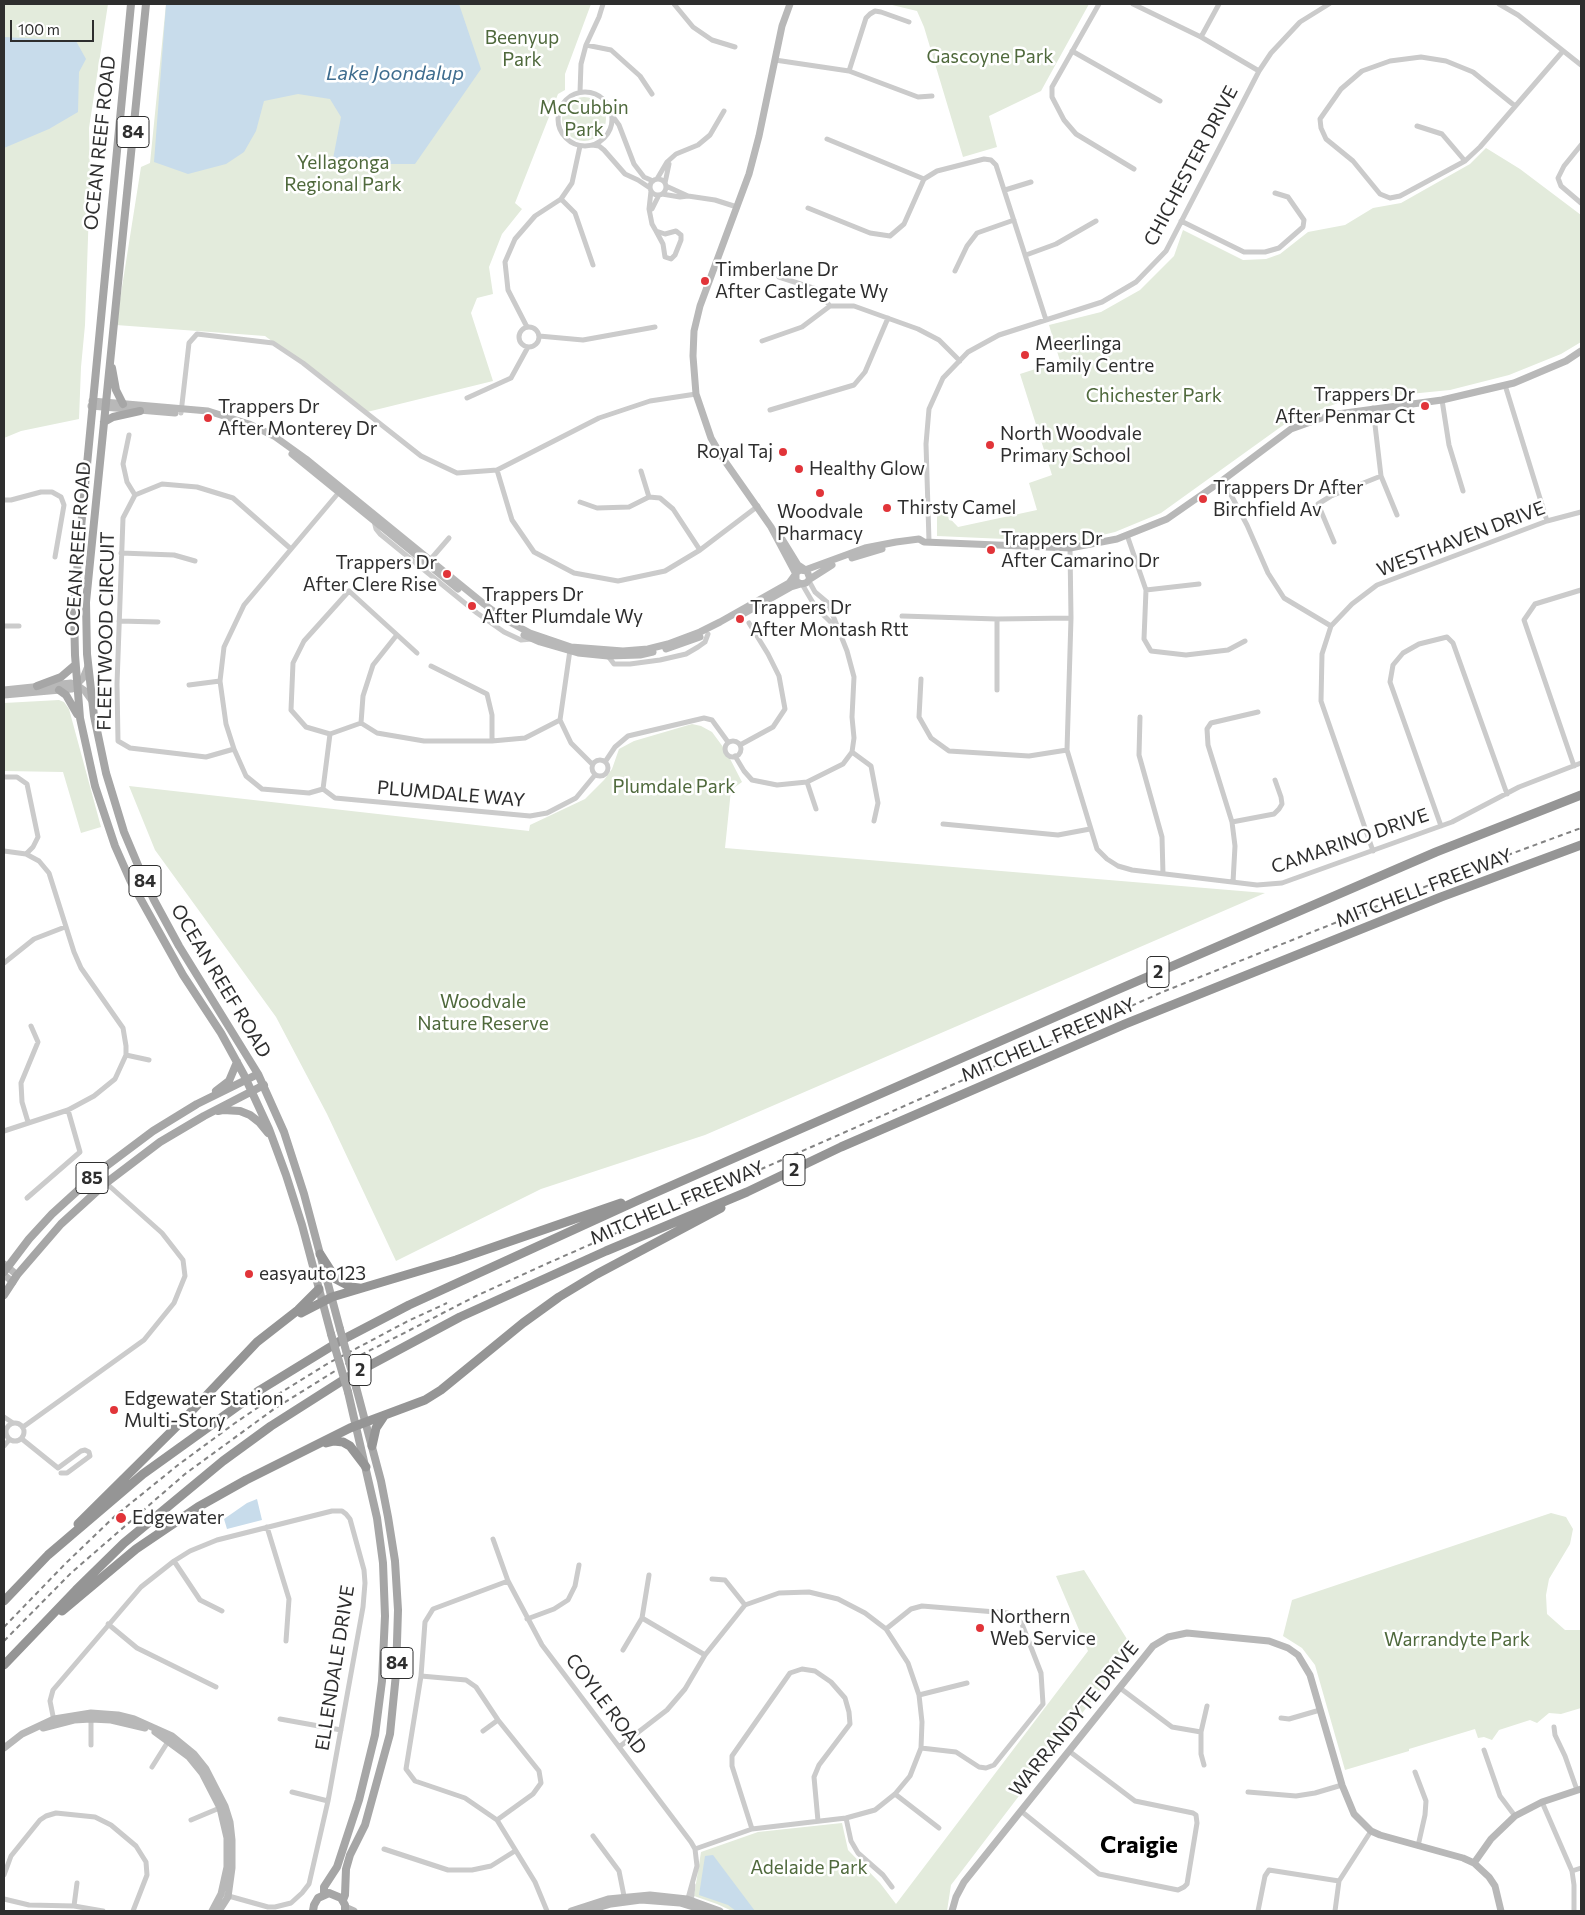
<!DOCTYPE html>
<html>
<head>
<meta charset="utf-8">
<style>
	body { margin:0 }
	#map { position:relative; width:1585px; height:1915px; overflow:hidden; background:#fff; font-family:Commissioner,sans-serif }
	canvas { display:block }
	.frame { position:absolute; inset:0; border:5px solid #2e2e2e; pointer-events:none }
	.scale { position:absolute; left:10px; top:20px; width:84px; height:22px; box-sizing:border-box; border:2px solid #2e2e2e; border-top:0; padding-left:6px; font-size:15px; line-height:18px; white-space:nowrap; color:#2e2e2e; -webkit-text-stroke:4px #fff; paint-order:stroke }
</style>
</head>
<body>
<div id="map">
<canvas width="1585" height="1915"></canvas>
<div class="frame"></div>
<div class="scale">100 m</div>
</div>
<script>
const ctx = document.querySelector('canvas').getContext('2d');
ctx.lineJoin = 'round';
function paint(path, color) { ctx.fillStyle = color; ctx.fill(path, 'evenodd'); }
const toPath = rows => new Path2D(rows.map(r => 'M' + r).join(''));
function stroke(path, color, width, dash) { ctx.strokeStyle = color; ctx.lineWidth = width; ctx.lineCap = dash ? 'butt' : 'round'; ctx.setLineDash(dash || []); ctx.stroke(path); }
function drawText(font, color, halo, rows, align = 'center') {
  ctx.font = font + ' Commissioner,sans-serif'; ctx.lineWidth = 5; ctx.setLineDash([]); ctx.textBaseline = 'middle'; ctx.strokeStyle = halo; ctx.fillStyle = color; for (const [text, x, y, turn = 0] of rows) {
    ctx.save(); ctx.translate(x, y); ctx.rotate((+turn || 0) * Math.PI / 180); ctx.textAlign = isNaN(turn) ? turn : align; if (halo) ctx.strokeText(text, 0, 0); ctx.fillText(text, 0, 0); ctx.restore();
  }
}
paint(toPath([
	[4,4,108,4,89,128,90,180,85,325,81,367,79,419,21,431,4,438],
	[166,4,591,4,565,74,565,90,558,94,515,203,522,209,502,234,489,267,493,294,477,298,471,313,493,381,367,412,265,336,116,325,141,167,150,163],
	[888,4,1089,4,1041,91,989,116,997,147,963,157,924,27,917,11],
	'562 119a22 22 0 1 1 44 0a22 22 0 1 1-44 0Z',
	[1486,148,1520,169,1581,215,1581,342,1561,354,1509,375,1450,390,1369,398,1338,403,1289,421,1161,513,1115,532,1073,542,937,536,937,505,958,527,1037,510,1029,483,1052,475,1020,374,1060,361,1049,325,1101,312,1140,290,1174,256,1183,230,1243,260,1266,259,1280,254,1308,232,1345,225,1373,208,1401,203,1470,164],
	[59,700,64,702,69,709,101,827,81,833,63,772,4,771,4,703],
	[692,724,701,726,712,732,726,751,742,782,731,790,725,848,1265,893,705,1135,541,1189,396,1261,327,1114,276,1017,155,850,129,786,529,831,530,825,585,799,604,780,612,769,619,749,634,741],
	[1551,1513,1566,1517,1573,1529,1570,1544,1549,1579,1546,1595,1547,1614,1565,1630,1581,1630,1581,1708,1561,1714,1549,1713,1537,1723,1530,1720,1499,1730,1492,1740,1484,1737,1478,1738,1475,1729,1409,1749,1409,1751,1345,1770,1315,1665,1302,1648,1283,1636,1292,1600],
	[1084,1570,1135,1652,1109,1678,951,1885,947,1911,732,1911,717,1904,694,1896,701,1852,758,1832,842,1823,848,1850,880,1883,896,1904,1088,1651,1056,1576]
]), '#e3ebdc');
paint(toPath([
	[170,4,459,4,481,69,415,164,332,164,341,117,330,99,298,94,264,101,256,131,244,152,226,164,188,174,154,162,166,5],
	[4,37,76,41,86,59,79,72,78,112,49,129,4,148],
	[257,1499,262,1520,227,1529,224,1519,247,1503],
	[713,1855,755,1911,736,1911,728,1905,699,1895,705,1856]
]), '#c8dceb');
stroke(toPath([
	[674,4,693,27,712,40,735,47],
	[1099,4,1052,87,1052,97,1064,120,1076,134,1134,169],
	[1133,4,1201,37,1259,71],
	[1499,4,1518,15,1581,65],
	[1201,37,1219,4],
	[586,45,611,50,640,76,652,94],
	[1072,51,1160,101],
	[775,60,849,71,918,97,932,96],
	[849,71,866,18,870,14,875,11,881,12,909,22],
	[580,92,581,64,586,45,599,17,603,4],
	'558 119a27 27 0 1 1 54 0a27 27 0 1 1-54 0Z',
	[1515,106,1473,72,1446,61,1421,57,1390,61,1362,71,1341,89,1320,119,1321,128,1326,139,1353,161,1380,194,1390,198,1400,196,1465,161,1480,147,1563,51],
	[611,114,619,125,634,164,644,177,653,181],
	[1417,126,1442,134,1465,161],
	[827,139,924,179],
	[592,145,599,146,604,150,625,174,638,180,650,188],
	[1581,145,1564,166,1558,178,1561,186,1581,203],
	[657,179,667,162,676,154,698,145,710,135,724,111],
	'650 187a8 8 0 1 1 16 0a8 8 0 1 1-16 0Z',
	[665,183,669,164],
	[666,186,688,196,715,200,737,207],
	[1005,190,1031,182],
	[651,191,649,209,652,224,656,231,665,234,676,231,681,235,681,240,675,255,671,259,665,257,663,244,656,231],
	[662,194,680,197,688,196],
	[561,199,575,213,593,265],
	[808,208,870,233,890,236,904,224,924,179,937,171,984,159,991,160,996,165,1046,320],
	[652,209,659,195],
	[1181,221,1244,252,1265,252,1279,248,1303,227,1304,220,1288,197,1275,193],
	[1026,255,1056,244,1096,221],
	[955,271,967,246,977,233,1014,220],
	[779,277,816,289,830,306],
	[527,327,508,290,505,262,515,239,535,216,561,199,572,183,580,146],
	'519 337a10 10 0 1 1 20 0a10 10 0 1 1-20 0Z',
	[539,336,583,340,655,327],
	[762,341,802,327,830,306,854,306,918,329,939,340,960,361],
	[1505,385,1547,521],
	[467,398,511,378,528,347],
	[1442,400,1449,445,1463,491],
	[1373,408,1381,476,1397,515],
	[770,410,854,385,865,372,888,318],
	[181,413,189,343,197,334,273,343,303,363,421,456,457,473,497,470,599,418,650,401,696,394],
	[129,435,123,464,127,482,135,495],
	[497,470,512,520,534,552,574,573,618,581,665,571,700,550,758,506],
	[641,471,649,497],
	[1223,480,1247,525,1268,573,1284,598,1331,626],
	[4,500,11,500,41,492,52,492,61,497,64,505,55,557],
	[580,502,597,508,629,507,649,497,660,498,673,509,700,550],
	[374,521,376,529,380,534,477,613,504,632,521,640,532,639],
	[1127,535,1146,590,1144,639,1151,651,1186,655,1228,650,1245,641],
	[929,541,926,444,929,409,943,378,968,352,999,335,1102,302,1136,282,1166,251,1259,71,1271,53,1300,22,1329,4],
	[1334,542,1318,504,1331,496,1381,476],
	[1070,548,1071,618,1067,750,1097,849,1107,859,1118,866,1132,870,1257,885,1282,883,1452,822,1519,787,1581,763],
	[121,553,174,555,195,561],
	[430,560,449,538],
	[802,584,816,608,839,630],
	[1146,590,1199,584],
	[902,616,997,619,1071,618],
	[997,619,997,690],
	[119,621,158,622],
	[4,626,19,626],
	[570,650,560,720,571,743,592,764],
	[608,656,614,664,630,664,660,660,686,654,698,647,705,642,708,634],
	[431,666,487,694,492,715,492,741],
	[921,679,919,717,931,738,949,751,1029,756,1067,750],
	[189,685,220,681],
	[1140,717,1139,755,1162,837,1163,874],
	[361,723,377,733,424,741,492,741,525,738,560,720],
	[330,734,323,789,309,793,262,789,246,776,234,749,226,724,220,681,224,647,244,605,340,491],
	[330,734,306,727,291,710,293,663,304,641,349,591,417,653],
	[330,734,361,723,363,696,373,665,396,636],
	'725 749a8 8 0 1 1 16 0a8 8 0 1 1-16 0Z',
	[740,745,773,727,785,709,779,676,768,654,749,623],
	[234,749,206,757,130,748,118,741,117,684,123,518,135,495,162,484,197,487,233,498,291,549],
	[852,752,871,766,878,803,874,821],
	[735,756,744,771,752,780,777,785,807,782,843,764,852,752,854,738,852,717,854,677,847,651,828,603,815,592,809,581],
	'592 768a8 8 0 1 1 16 0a8 8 0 1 1-16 0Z',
	[605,762,615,747,628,736,704,718,712,720,728,742],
	[1574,766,1524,620,1535,604,1581,590],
	[4,777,17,777,27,784,38,837,33,847,26,854],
	[807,782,816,809],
	[323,789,335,798,530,816,547,813,576,798,595,775],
	[1232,822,1274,814,1279,809,1282,804,1281,797,1275,780],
	[943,824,1058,835,1090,829],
	[1441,826,1390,682,1393,665,1403,653,1419,644,1447,637,1453,643,1507,794],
	[4,851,26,854,39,861,49,873,74,952,81,968,123,1028,126,1046,126,1055,115,1079,94,1096,68,1110,4,1131],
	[1373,851,1321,701,1322,654,1331,626,1352,604,1377,585,1547,521,1581,512],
	[1233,882,1235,846,1232,822,1208,745,1207,729,1211,723,1258,712],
	[4,963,34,939,65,927],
	[126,1055,149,1060],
	[28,1122,22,1102,21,1083,38,1042,31,1026],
	[27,1198,80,1152,68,1110],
	[4,1417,13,1423],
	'6 1432a9 9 0 1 1 18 0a9 9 0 1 1-18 0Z',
	[23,1427,144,1340,174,1303,185,1276,183,1260,162,1233,106,1183],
	[22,1439,58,1468,81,1451,85,1450,89,1452,90,1456,67,1473,61,1473],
	[4,1446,9,1440],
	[267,1527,289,1599,286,1641],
	[493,1539,508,1581,542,1645,691,1842,695,1849,697,1866,687,1902],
	[174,1561,200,1600,222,1611],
	[712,1579,725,1580,745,1605],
	[508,1581,433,1609,425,1622,421,1676,406,1769,415,1781,465,1798,497,1820,535,1882,547,1911],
	[642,1618,705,1655],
	[527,1619,554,1609,568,1600,575,1586,579,1565],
	[108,1624,137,1648,216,1687],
	[886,1629,911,1609,922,1606,1008,1613,1016,1616,1022,1624,1041,1673,1043,1704,994,1765,986,1768,979,1767,956,1752,921,1748],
	[623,1650,642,1618,649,1575],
	[421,1676,466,1680,476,1687,498,1720,539,1771,541,1783,533,1794,497,1820],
	[1120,1688,1172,1727,1201,1732],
	[919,1695,967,1683],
	[91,1716,91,1745],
	[1281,1718,1289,1719,1320,1710],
	[280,1719,341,1730],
	[54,1721,50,1701,53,1690,141,1587,174,1561,190,1551,217,1540,332,1511,342,1511,346,1514,350,1519,364,1570,365,1583,363,1607,328,1801,309,1884,302,1893,291,1903,275,1907,268,1907,225,1895],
	[1554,1727,1555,1735,1565,1756,1577,1790],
	[483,1731,498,1720],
	[619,1747,667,1710,685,1689,705,1655,745,1605,779,1593,809,1592,838,1599,865,1613,886,1629,908,1663,919,1695,922,1722,921,1748,910,1776,895,1794,875,1810,846,1818,752,1829,695,1849],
	[1484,1750,1500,1796,1515,1816],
	[1204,1765,1201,1754,1201,1732,1207,1706],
	[152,1767,169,1740],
	[1415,1772,1426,1801,1425,1815,1418,1846],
	[292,1792,328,1801],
	[1248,1792,1296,1796,1315,1793,1342,1785],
	[895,1794,939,1828],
	[1542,1802,1572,1871,1574,1885,1574,1911],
	[1021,1811,1099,1874,1178,1890,1184,1887,1187,1884,1197,1823,1196,1815,1193,1813,1135,1801,1069,1751],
	[846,1818,851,1841,858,1853,883,1875,892,1887],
	[191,1820,222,1807],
	[752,1829,732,1766,732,1756,790,1673,802,1669,815,1671,831,1682,845,1698,849,1712,850,1724,819,1765,814,1777,818,1821],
	[593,1836,619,1871,625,1901],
	[384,1849,448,1870,472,1870,491,1866,515,1851],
	[1572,1871,1581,1868],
	[4,1875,11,1856,40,1820,46,1816,56,1813,95,1817,111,1825,136,1846,146,1862,147,1875,133,1911],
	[4,1899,29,1905,74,1906,103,1911],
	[691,1904,693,1885],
	[74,1906,77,1883],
	[1258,1911,1265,1876,1269,1870,1339,1881],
	[1335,1911,1339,1881,1371,1831]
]), '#cbcbcb', 5);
stroke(toPath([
	[790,4,782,26,759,136,749,174,700,306,694,331,693,356,696,394,711,438,722,457,771,527,796,574],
	[92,401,208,411,249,424,274,436,306,459,484,604,506,620,530,633,571,647,623,651,648,649,668,644,700,632,720,622,789,583,797,572,800,570,807,571,810,579,806,583,801,584,796,581,796,574],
	[91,406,175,413],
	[292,454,458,589],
	[779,534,798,565,804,569],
	[852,558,882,549],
	[805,570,865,548,896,542,919,539,924,542,1070,548,1117,539,1167,519,1223,480,1291,429,1330,415,1442,400,1514,383,1566,361,1581,351],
	[810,579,832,565],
	[743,614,791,587,801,584],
	[524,635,540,642,578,653,608,656,640,655,653,652],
	[666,649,700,637],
	[4,690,71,683,77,685,84,690,92,701],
	[4,695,72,689,83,678,88,666],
	[4,1264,17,1275],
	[4,1275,13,1282],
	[43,1728,74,1720,91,1719,111,1720,145,1728],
	[155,1732,189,1757,202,1773,220,1808,227,1838,227,1867,221,1894,212,1911],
	[4,1748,22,1734,54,1719,91,1713,118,1715,134,1719,172,1736,194,1754,206,1769,225,1806,230,1822,232,1840,232,1868,228,1897,219,1911],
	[1474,1863,1491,1839,1515,1816,1542,1802,1581,1789],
	[345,1907,354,1911],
	[571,1911,608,1899,650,1895,687,1899,720,1911],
	[587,1911,611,1904,641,1900,680,1903,706,1911],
	[952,1911,956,1897,964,1882,1153,1646,1168,1637,1187,1633,1269,1641,1288,1648,1298,1655,1310,1675,1342,1785,1354,1814,1371,1831,1380,1835,1463,1858,1474,1863,1489,1877,1495,1886,1501,1911]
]), '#b8b8b8', 7);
stroke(toPath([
	[131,4,78,559,74,612,75,655,80,718,95,786,115,846,130,880,183,975,221,1033,244,1075,269,1129,286,1175,302,1225,331,1334],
	[146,4,86,602,87,654,94,716,106,773,124,832,140,870,154,900,179,946,258,1074,284,1132,304,1194,340,1329],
	[112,368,116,390,123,404],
	[104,422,113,417,140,411],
	[37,686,61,677,75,665],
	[59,690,66,695,77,714],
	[216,1091,229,1081,237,1062],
	[218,1111,223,1110,240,1111,250,1115,259,1122,268,1133],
	[4,1272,29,1239,52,1214,97,1173,153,1131,197,1104,258,1074],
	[4,1295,17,1275,61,1224,106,1183,160,1142,204,1116,264,1085],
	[324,1894,324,1887,337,1867,359,1800,375,1735,382,1681,385,1616,383,1563,377,1518,348,1392],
	[343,1900,345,1895,346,1869,350,1855,365,1825,390,1734,396,1674,398,1610,395,1561,388,1517,381,1481,356,1387],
	[313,1911,314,1905,318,1898,329,1893,341,1898,345,1905,345,1911]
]), '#a6a6a6', 8);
stroke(toPath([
	[320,1254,336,1279,351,1287,359,1288],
	[301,1313,332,1297,456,1260,621,1203],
	[326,1443,334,1441,343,1442,350,1446,366,1467],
	[372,1446,376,1428,384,1416],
	[78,1524,187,1416,257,1342,298,1310,319,1289],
	[4,1601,48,1555,143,1474,260,1390,340,1341,409,1305,641,1199,1110,993,1436,852,1581,795],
	[62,1611,136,1549,198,1507,246,1480,350,1428,425,1400,441,1390,523,1323,559,1297,597,1274,721,1208],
	[4,1665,76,1590,124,1543,223,1461,271,1426,348,1377,460,1317,606,1251,747,1192,841,1147,1125,1024,1441,897,1581,845]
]), '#959595', 9);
stroke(toPath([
	[4,1627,66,1563,115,1516,178,1465,235,1423,272,1398,327,1364,408,1321,447,1303],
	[4,1641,71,1573,185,1474,274,1409,359,1356,410,1330,476,1296,546,1264,1165,991,1462,872,1581,828]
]), '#838383', 2, [5, 4]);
stroke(toPath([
	[340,1329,356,1387],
	[331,1334,348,1392]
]), '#a6a6a6', 8);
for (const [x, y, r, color] of [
	[705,281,5,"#e13439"],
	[1025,355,5,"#e13439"],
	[1425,406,5,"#e13439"],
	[208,418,5,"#e13439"],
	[990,445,5,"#e13439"],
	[783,452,5,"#e13439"],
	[799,469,5,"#e13439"],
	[820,493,5,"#e13439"],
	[1203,499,5,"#e13439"],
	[887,508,5,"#e13439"],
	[991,550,5,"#e13439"],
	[447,574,5,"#e13439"],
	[472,606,5,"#e13439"],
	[740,619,5,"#e13439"],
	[249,1274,5,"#e13439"],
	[114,1410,5,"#e13439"],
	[121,1518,6,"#e13439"],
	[980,1628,5,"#e13439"]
]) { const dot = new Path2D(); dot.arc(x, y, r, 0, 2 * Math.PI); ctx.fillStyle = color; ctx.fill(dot); stroke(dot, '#fff', 2); }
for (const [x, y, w] of [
	[133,132,32],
	[145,881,32],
	[1158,972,22],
	[794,1170,22],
	[92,1178,32],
	[360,1370,22],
	[397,1663,32]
]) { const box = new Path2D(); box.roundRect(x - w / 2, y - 15.5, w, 31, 4); ctx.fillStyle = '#fff'; ctx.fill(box); stroke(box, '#2e2e2e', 1); }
drawText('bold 18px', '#2e2e2e', null, [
	["84",133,132],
	["84",145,881],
	["2",1158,972],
	["2",794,1170],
	["85",92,1178],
	["2",360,1370],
	["84",397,1663]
]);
drawText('19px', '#4f693c', '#fff', [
	["Beenyup",522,38],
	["Park",522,60],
	["Gascoyne Park",990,57],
	["McCubbin",584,108],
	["Park",584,130],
	["Yellagonga",343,163],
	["Regional Park",343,185],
	["Chichester Park",1154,396],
	["Plumdale Park",674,787],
	["Woodvale",483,1002],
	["Nature Reserve",483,1024],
	["Warrandyte Park",1457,1640],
	["Adelaide Park",809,1868]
]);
drawText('19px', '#2e2e2e', '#fff', [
	["OCEAN REEF ROAD",100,143,-84],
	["CHICHESTER DRIVE",1191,166,-62],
	["WESTHAVEN DRIVE",1461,539,-21],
	["OCEAN REEF ROAD",78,549,-86],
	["FLEETWOOD CIRCUIT",106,631,-89],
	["PLUMDALE WAY",451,794,5],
	["CAMARINO DRIVE",1350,841,-19],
	["MITCHELL FREEWAY",1424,888,-21],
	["OCEAN REEF ROAD",221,981,59],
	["MITCHELL FREEWAY",1048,1040,-23],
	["MITCHELL FREEWAY",677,1203,-23],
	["ELLENDALE DRIVE",335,1668,-81],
	["COYLE ROAD",606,1704,53],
	["WARRANDYTE DRIVE",1074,1719,-51]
]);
drawText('19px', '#2e2e2e', '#fff', [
	["Timberlane Dr",715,270],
	["After Castlegate Wy",715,292],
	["Meerlinga",1035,344],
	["Family Centre",1035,366],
	["Trappers Dr",1415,395,"right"],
	["After Penmar Ct",1415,417,"right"],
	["Trappers Dr",218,407],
	["After Monterey Dr",218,429],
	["North Woodvale",1000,434],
	["Primary School",1000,456],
	["Royal Taj",773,452,"right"],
	["Healthy Glow",809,469],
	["Trappers Dr After",1213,488],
	["Birchfield Av",1213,510],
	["Thirsty Camel",897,508],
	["Woodvale",820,512,"center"],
	["Pharmacy",820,534,"center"],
	["Trappers Dr",1001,539],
	["After Camarino Dr",1001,561],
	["Trappers Dr",437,563,"right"],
	["After Clere Rise",437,585,"right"],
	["Trappers Dr",482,595],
	["After Plumdale Wy",482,617],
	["Trappers Dr",750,608],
	["After Montash Rtt",750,630],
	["easyauto123",259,1274],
	["Edgewater Station",124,1399],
	["Multi-Story",124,1421],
	["Edgewater",132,1518],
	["Northern",990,1617],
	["Web Service",990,1639]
], 'left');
drawText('italic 20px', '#3e6c8e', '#fff', [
	["Lake Joondalup",395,73]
]);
drawText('bold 24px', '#000', '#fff', [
	["Craigie",1139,1845]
]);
</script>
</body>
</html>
